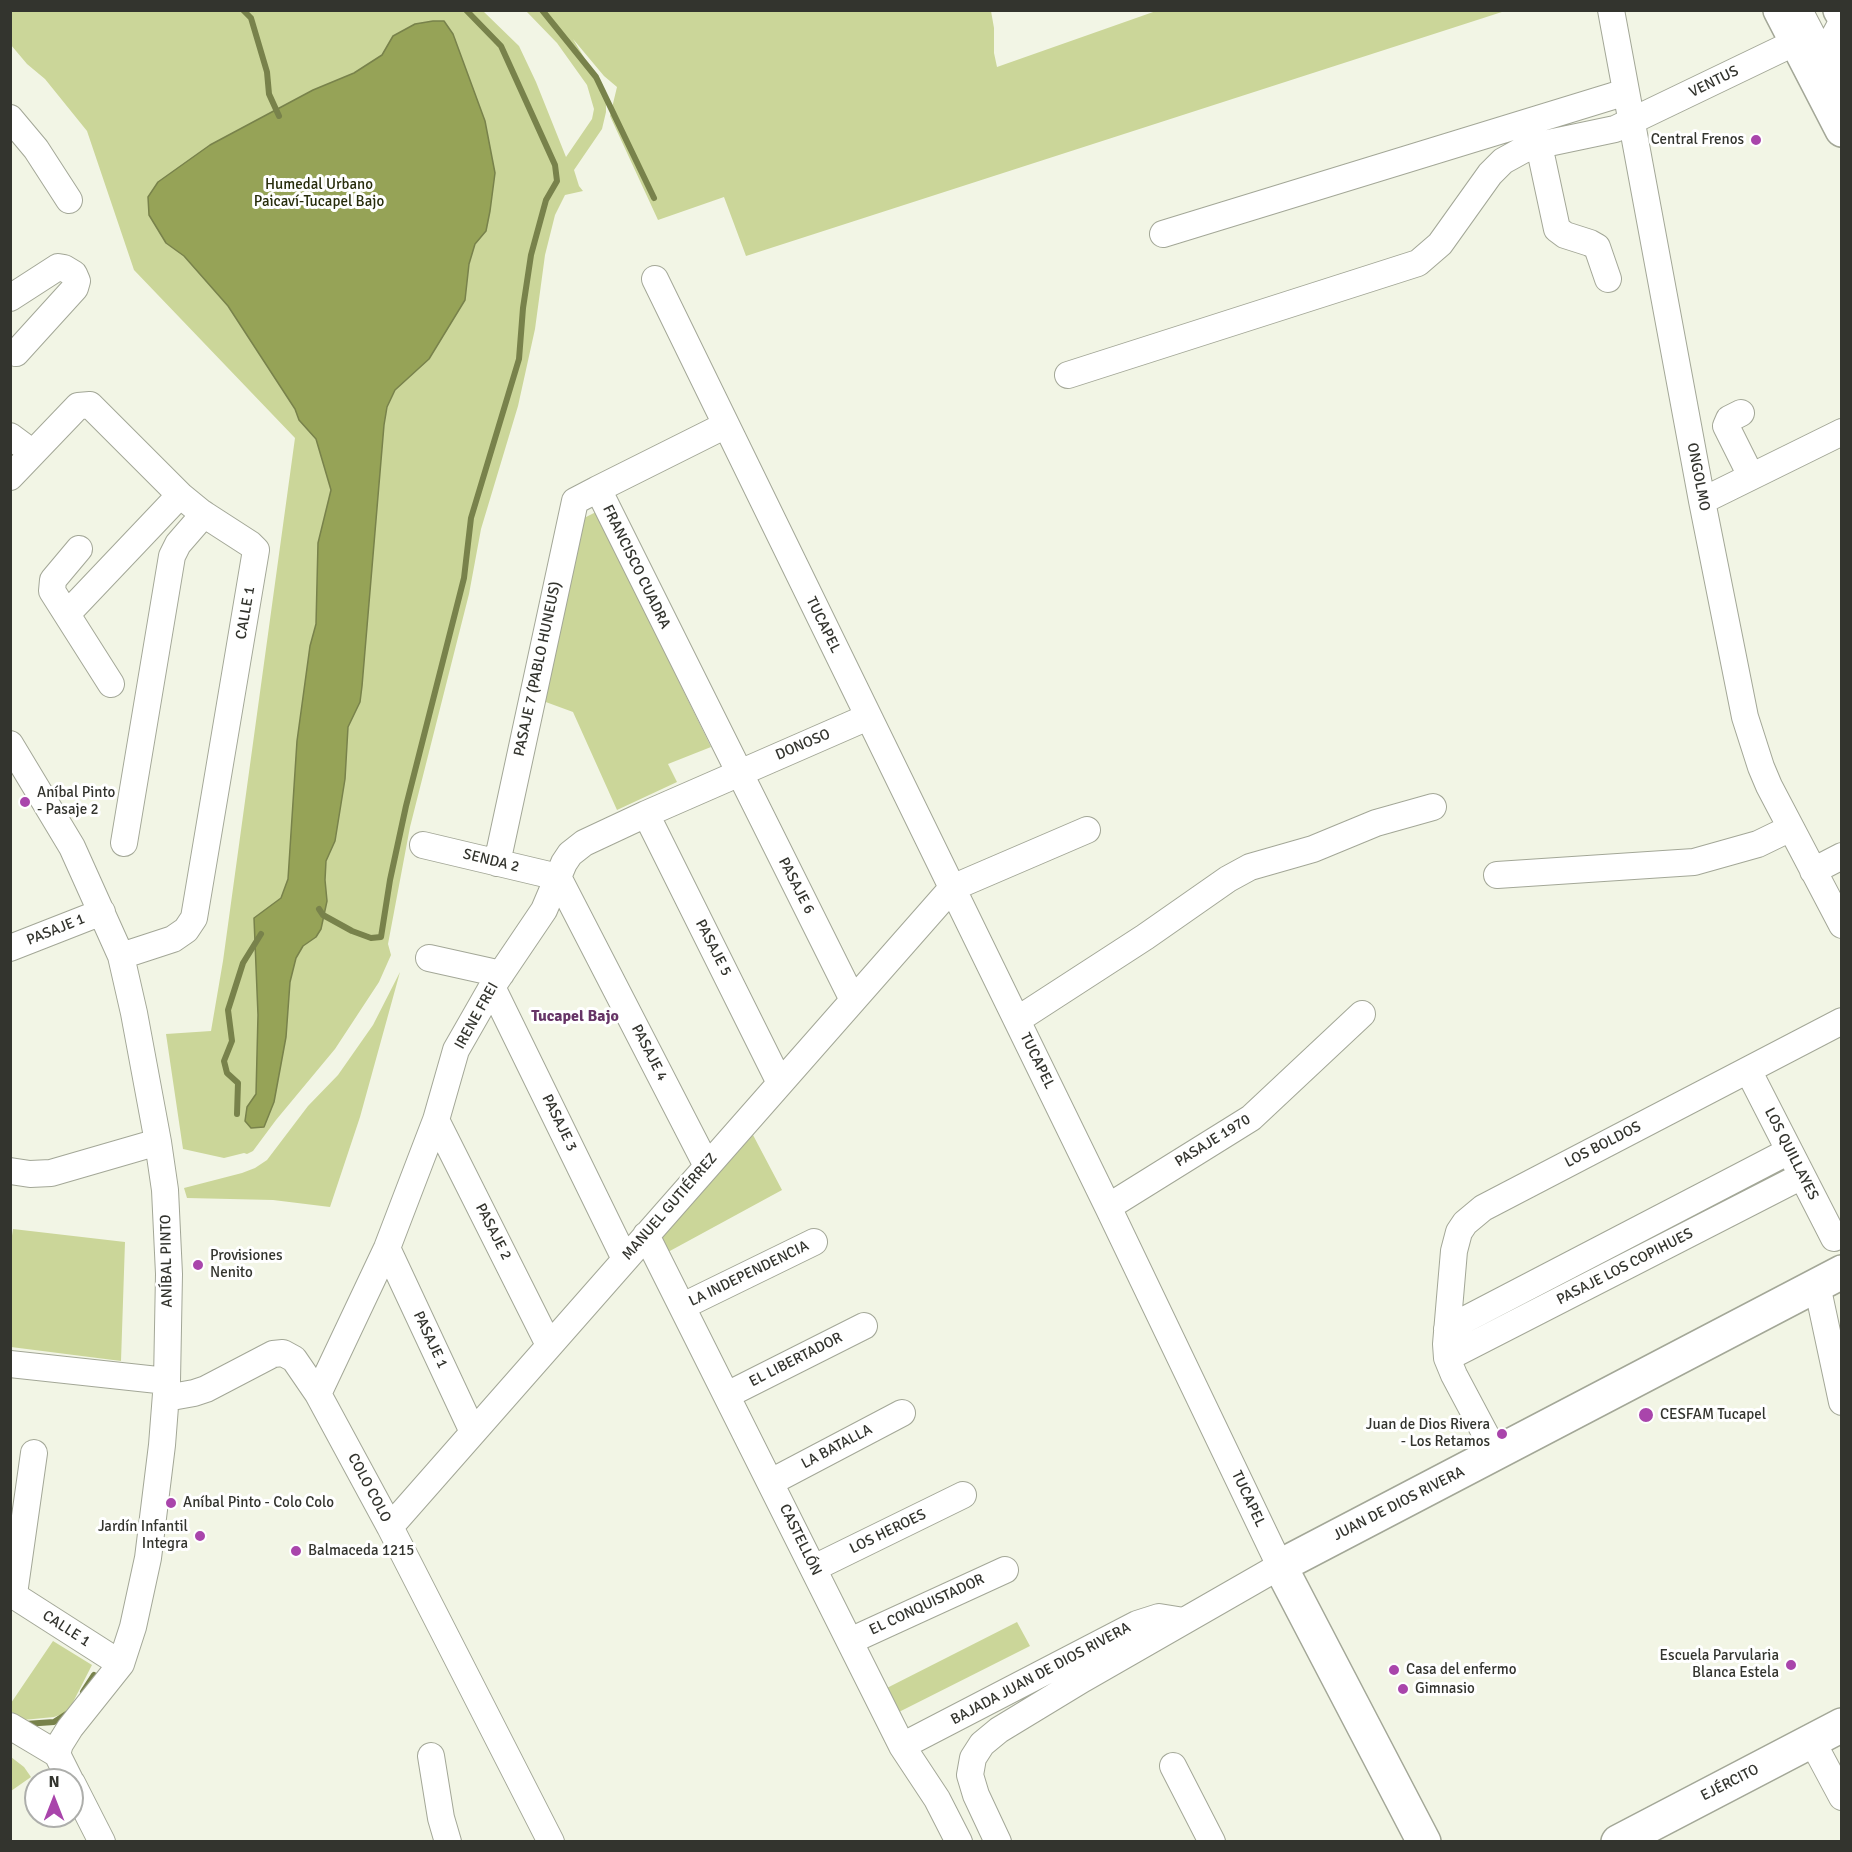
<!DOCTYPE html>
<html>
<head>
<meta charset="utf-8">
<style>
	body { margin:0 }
	#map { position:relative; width:1852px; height:1852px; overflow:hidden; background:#f2f5e5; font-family:Signika,sans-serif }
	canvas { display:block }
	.frame { position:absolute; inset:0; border:12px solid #33342e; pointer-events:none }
	.north { position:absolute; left:24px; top:1768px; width:60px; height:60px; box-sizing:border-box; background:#fff; border:2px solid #adaeab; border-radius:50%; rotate:0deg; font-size:16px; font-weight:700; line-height:24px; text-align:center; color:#33342e }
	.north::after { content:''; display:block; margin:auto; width:21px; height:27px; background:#a945ab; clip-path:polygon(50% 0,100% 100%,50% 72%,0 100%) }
</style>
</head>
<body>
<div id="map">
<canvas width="1852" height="1852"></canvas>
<div class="frame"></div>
<div class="north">N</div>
</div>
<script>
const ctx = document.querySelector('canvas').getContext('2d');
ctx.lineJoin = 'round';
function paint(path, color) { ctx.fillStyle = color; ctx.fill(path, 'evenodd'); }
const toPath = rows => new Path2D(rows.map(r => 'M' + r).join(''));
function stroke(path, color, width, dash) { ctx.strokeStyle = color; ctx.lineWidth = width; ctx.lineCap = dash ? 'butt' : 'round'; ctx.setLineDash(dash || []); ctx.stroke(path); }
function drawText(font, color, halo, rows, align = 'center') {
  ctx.font = font + ' Signika,sans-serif'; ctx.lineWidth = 6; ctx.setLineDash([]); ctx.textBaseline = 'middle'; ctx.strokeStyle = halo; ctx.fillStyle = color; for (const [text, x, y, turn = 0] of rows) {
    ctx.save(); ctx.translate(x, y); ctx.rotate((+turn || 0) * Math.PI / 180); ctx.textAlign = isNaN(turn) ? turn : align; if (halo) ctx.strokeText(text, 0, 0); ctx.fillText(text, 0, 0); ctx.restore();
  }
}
paint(toPath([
	[10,11,483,11,519,46,536,82,566,157,592,119,594,109,587,85,557,43,526,11,991,11,994,28,994,53,997,67,1156,11,1505,11,746,256,724,197,658,220,610,116,617,87,604,76,573,39,606,94,606,112,602,129,574,170,579,186,583,191,565,195,555,215,545,255,535,329,518,406,481,529,469,594,410,827,388,944,391,955,379,982,335,1049,276,1120,253,1151,247,1154,244,1153,224,1158,183,1149,166,1034,211,1031,223,961,295,438,134,270,87,131,45,79,27,64,11,45],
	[596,512,711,747,668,764,677,782,617,810,573,712,543,701,580,520],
	[400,972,360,1117,330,1207,273,1200,187,1198,184,1188,242,1173,255,1168,267,1160,308,1106,338,1075,373,1025],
	[753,1135,782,1190,668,1252,660,1239],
	[13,1229,125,1242,121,1361,11,1347,10,1249],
	[1017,1622,1030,1646,891,1716,879,1692],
	[53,1641,92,1665,68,1712,54,1717,23,1720,11,1711,11,1703],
	[11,1757,24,1767,31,1777,11,1791]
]), '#cbd699');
const water = toPath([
	[433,21,444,21,453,34,485,121,495,173,490,211,486,231,475,244,469,264,465,300,429,359,395,390,387,407,384,425,362,686,360,702,348,727,345,779,335,841,326,861,325,880,327,901,321,929,316,937,303,946,296,958,290,982,286,1037,274,1102,264,1127,251,1128,245,1121,247,1107,256,1094,258,1015,254,918,281,898,288,879,297,741,310,646,316,624,318,543,331,490,316,439,299,420,295,409,228,306,184,256,166,243,149,215,148,197,158,182,210,145,313,90,354,73,382,55,393,36,415,24,433,21]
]);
paint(water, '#96a357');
stroke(water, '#78824b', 1.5);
stroke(toPath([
	[243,10,251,18,267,72,269,94,279,116],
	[542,10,596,77,654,198],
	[319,909,323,915,352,931,371,938,381,937,390,880,406,806,464,578,471,518,519,359,523,308,531,255,546,200,557,181,555,165,501,46,466,10],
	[237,1114,238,1083,227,1073,224,1061,232,1041,228,1010,243,963,261,934],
	[83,1692,94,1675],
	[25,1724,54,1722,68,1713]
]), '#78824b', 6);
const minor = toPath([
	[1611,10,1702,501,1745,717,1761,767,1769,786,1842,925],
	[1799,10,1842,93],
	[1835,55,1835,35,1842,22],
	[10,118,36,149,69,200],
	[1539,145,1557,229,1565,235,1590,243,1597,247,1608,279],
	[1163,234,1626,92],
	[655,279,1108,1207,1280,1566,1083,1679,999,1730,982,1744,973,1758,970,1775,976,1795,998,1842],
	[10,298,58,267,64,268,74,274,77,281,75,288,16,353],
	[1068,375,1418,263,1440,244,1490,174,1503,161,1523,150,1539,145,1615,129,1796,42],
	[1741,413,1729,419,1726,426,1751,476],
	[726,425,598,489,853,1000],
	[10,436,33,453],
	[10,477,78,406,90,405,180,495,202,513,250,544,256,550,194,918,186,930,173,939,121,956],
	[1702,501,1842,432],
	[79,549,53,580,52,591,111,684],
	[67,614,180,495],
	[10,744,72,847,121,956,134,1013,158,1142,165,1190,169,1274,167,1381,162,1445,148,1558,133,1627,121,1664,70,1728,60,1744,57,1754,70,1780],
	[646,814,780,1083],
	[124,843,172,556,178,544,204,514],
	[423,845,558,877,707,1166],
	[497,863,575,501,598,489],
	[1813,871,1842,856],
	[1497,875,1694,862,1758,844,1791,828],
	[10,948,102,912],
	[429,958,501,974],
	[492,987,625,1259],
	[1017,1020,1145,937,1228,879,1250,867,1313,849,1376,823,1433,807],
	[1748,1070,1834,1238],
	[436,1120,549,1345],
	[10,1171,30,1174,51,1173,158,1142],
	[1108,1207,1251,1118,1362,1014],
	[646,1235,902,1746,937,1799,959,1842],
	[387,1248,473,1432],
	[1817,1285,1842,1402],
	[683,1306,814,1242],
	[1447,1329,1789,1151],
	[1447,1358,1802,1176],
	[10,1364,167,1381],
	[318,1394,387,1248,436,1120,456,1050,492,987,544,910,564,863,570,854,584,843,646,814,868,717],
	[727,1395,864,1326],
	[166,1398,194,1393,206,1389,273,1354,283,1353,294,1359,318,1394,390,1527,551,1842],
	[1496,1454,1454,1375,1447,1358,1446,1344,1454,1251,1459,1232,1465,1223,1483,1208,1842,1021],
	[771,1482,902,1413],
	[390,1527,952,888,1087,830],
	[814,1568,963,1495],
	[10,1593,121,1664],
	[14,1594,34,1453],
	[850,1641,1005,1570],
	[10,1726,57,1754],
	[1812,1741,1842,1797],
	[902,1746,1137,1624,1159,1617,1184,1621],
	[431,1756,441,1818,448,1842],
	[1173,1766,1212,1842],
	[72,1783,102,1842]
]);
const major = toPath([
	[1780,10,1842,130],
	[1840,10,1842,13],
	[1424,1842,1280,1566,1842,1272],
	[1618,1842,1842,1725]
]);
stroke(minor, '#a3a797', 28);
stroke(major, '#a3a797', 36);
stroke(minor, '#fff', 26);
stroke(major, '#fff', 33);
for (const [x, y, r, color] of [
	[1756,140,6,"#a945ab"],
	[25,802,6,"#a945ab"],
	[198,1265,6,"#a945ab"],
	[1646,1415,8,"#a945ab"],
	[1502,1434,6,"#a945ab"],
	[171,1503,6,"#a945ab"],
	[200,1536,6,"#a945ab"],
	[296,1551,6,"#a945ab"],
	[1791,1665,6,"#a945ab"],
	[1394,1670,6,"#a945ab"],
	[1403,1689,6,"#a945ab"]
]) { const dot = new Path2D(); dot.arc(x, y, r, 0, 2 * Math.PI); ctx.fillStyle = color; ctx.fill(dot); stroke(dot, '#fff', 2); }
drawText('15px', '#33342e', '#fff', [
	["VENTUS",1714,82,-26],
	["ONGOLMO",1698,477,79],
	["FRANCISCO CUADRA",636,567,64],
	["CALLE 1",246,613,-80],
	["TUCAPEL",823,625,64],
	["PASAJE 7 (PABLO HUNEUS)",538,669,-78],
	["DONOSO",803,745,-23],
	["SENDA 2",491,861,14],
	["PASAJE 6",796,886,63],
	["PASAJE 1",56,930,-22],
	["PASAJE 5",713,948,63],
	["IRENE FREI",477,1016,-61],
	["PASAJE 4",649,1053,63],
	["TUCAPEL",1037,1061,64],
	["PASAJE 3",559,1123,64],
	["PASAJE 1970",1213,1141,-32],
	["LOS BOLDOS",1603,1145,-27],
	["LOS QUILLAYES",1791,1154,63],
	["MANUEL GUTIÉRREZ",670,1207,-49],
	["PASAJE 2",493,1232,63],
	["ANÍBAL PINTO",167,1261,-91],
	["PASAJE LOS COPIHUES",1625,1267,-27],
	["LA INDEPENDENCIA",749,1274,-26],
	["PASAJE 1",430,1340,65],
	["EL LIBERTADOR",796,1360,-27],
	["LA BATALLA",837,1447,-28],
	["COLO COLO",369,1488,62],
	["TUCAPEL",1248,1499,65],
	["JUAN DE DIOS RIVERA",1399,1504,-27],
	["LOS HEROES",888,1532,-26],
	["CASTELLÓN",800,1540,64],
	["EL CONQUISTADOR",927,1605,-25],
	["CALLE 1",66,1629,33],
	["BAJADA JUAN DE DIOS RIVERA",1041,1674,-28],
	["EJÉRCITO",1730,1783,-27]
]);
drawText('15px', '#33342e', '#fff', [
	["Central Frenos",1744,140,"right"],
	["Aníbal Pinto",37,793],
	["- Pasaje 2",37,810],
	["Provisiones",210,1256],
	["Nenito",210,1273],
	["CESFAM Tucapel",1660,1415],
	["Juan de Dios Rivera",1490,1425,"right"],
	["- Los Retamos",1490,1442,"right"],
	["Aníbal Pinto - Colo Colo",183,1503],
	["Jardín Infantil",188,1527,"right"],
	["Integra",188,1544,"right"],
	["Balmaceda 1215",308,1551],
	["Escuela Parvularia",1779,1656,"right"],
	["Blanca Estela",1779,1673,"right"],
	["Casa del enfermo",1406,1670],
	["Gimnasio",1415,1689]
], 'left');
drawText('15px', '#272c0b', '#fff', [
	["Humedal Urbano",319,185],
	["Paicaví-Tucapel Bajo",319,202]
]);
drawText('bold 16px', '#663466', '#fff', [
	["Tucapel Bajo",575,1017]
]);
</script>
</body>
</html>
